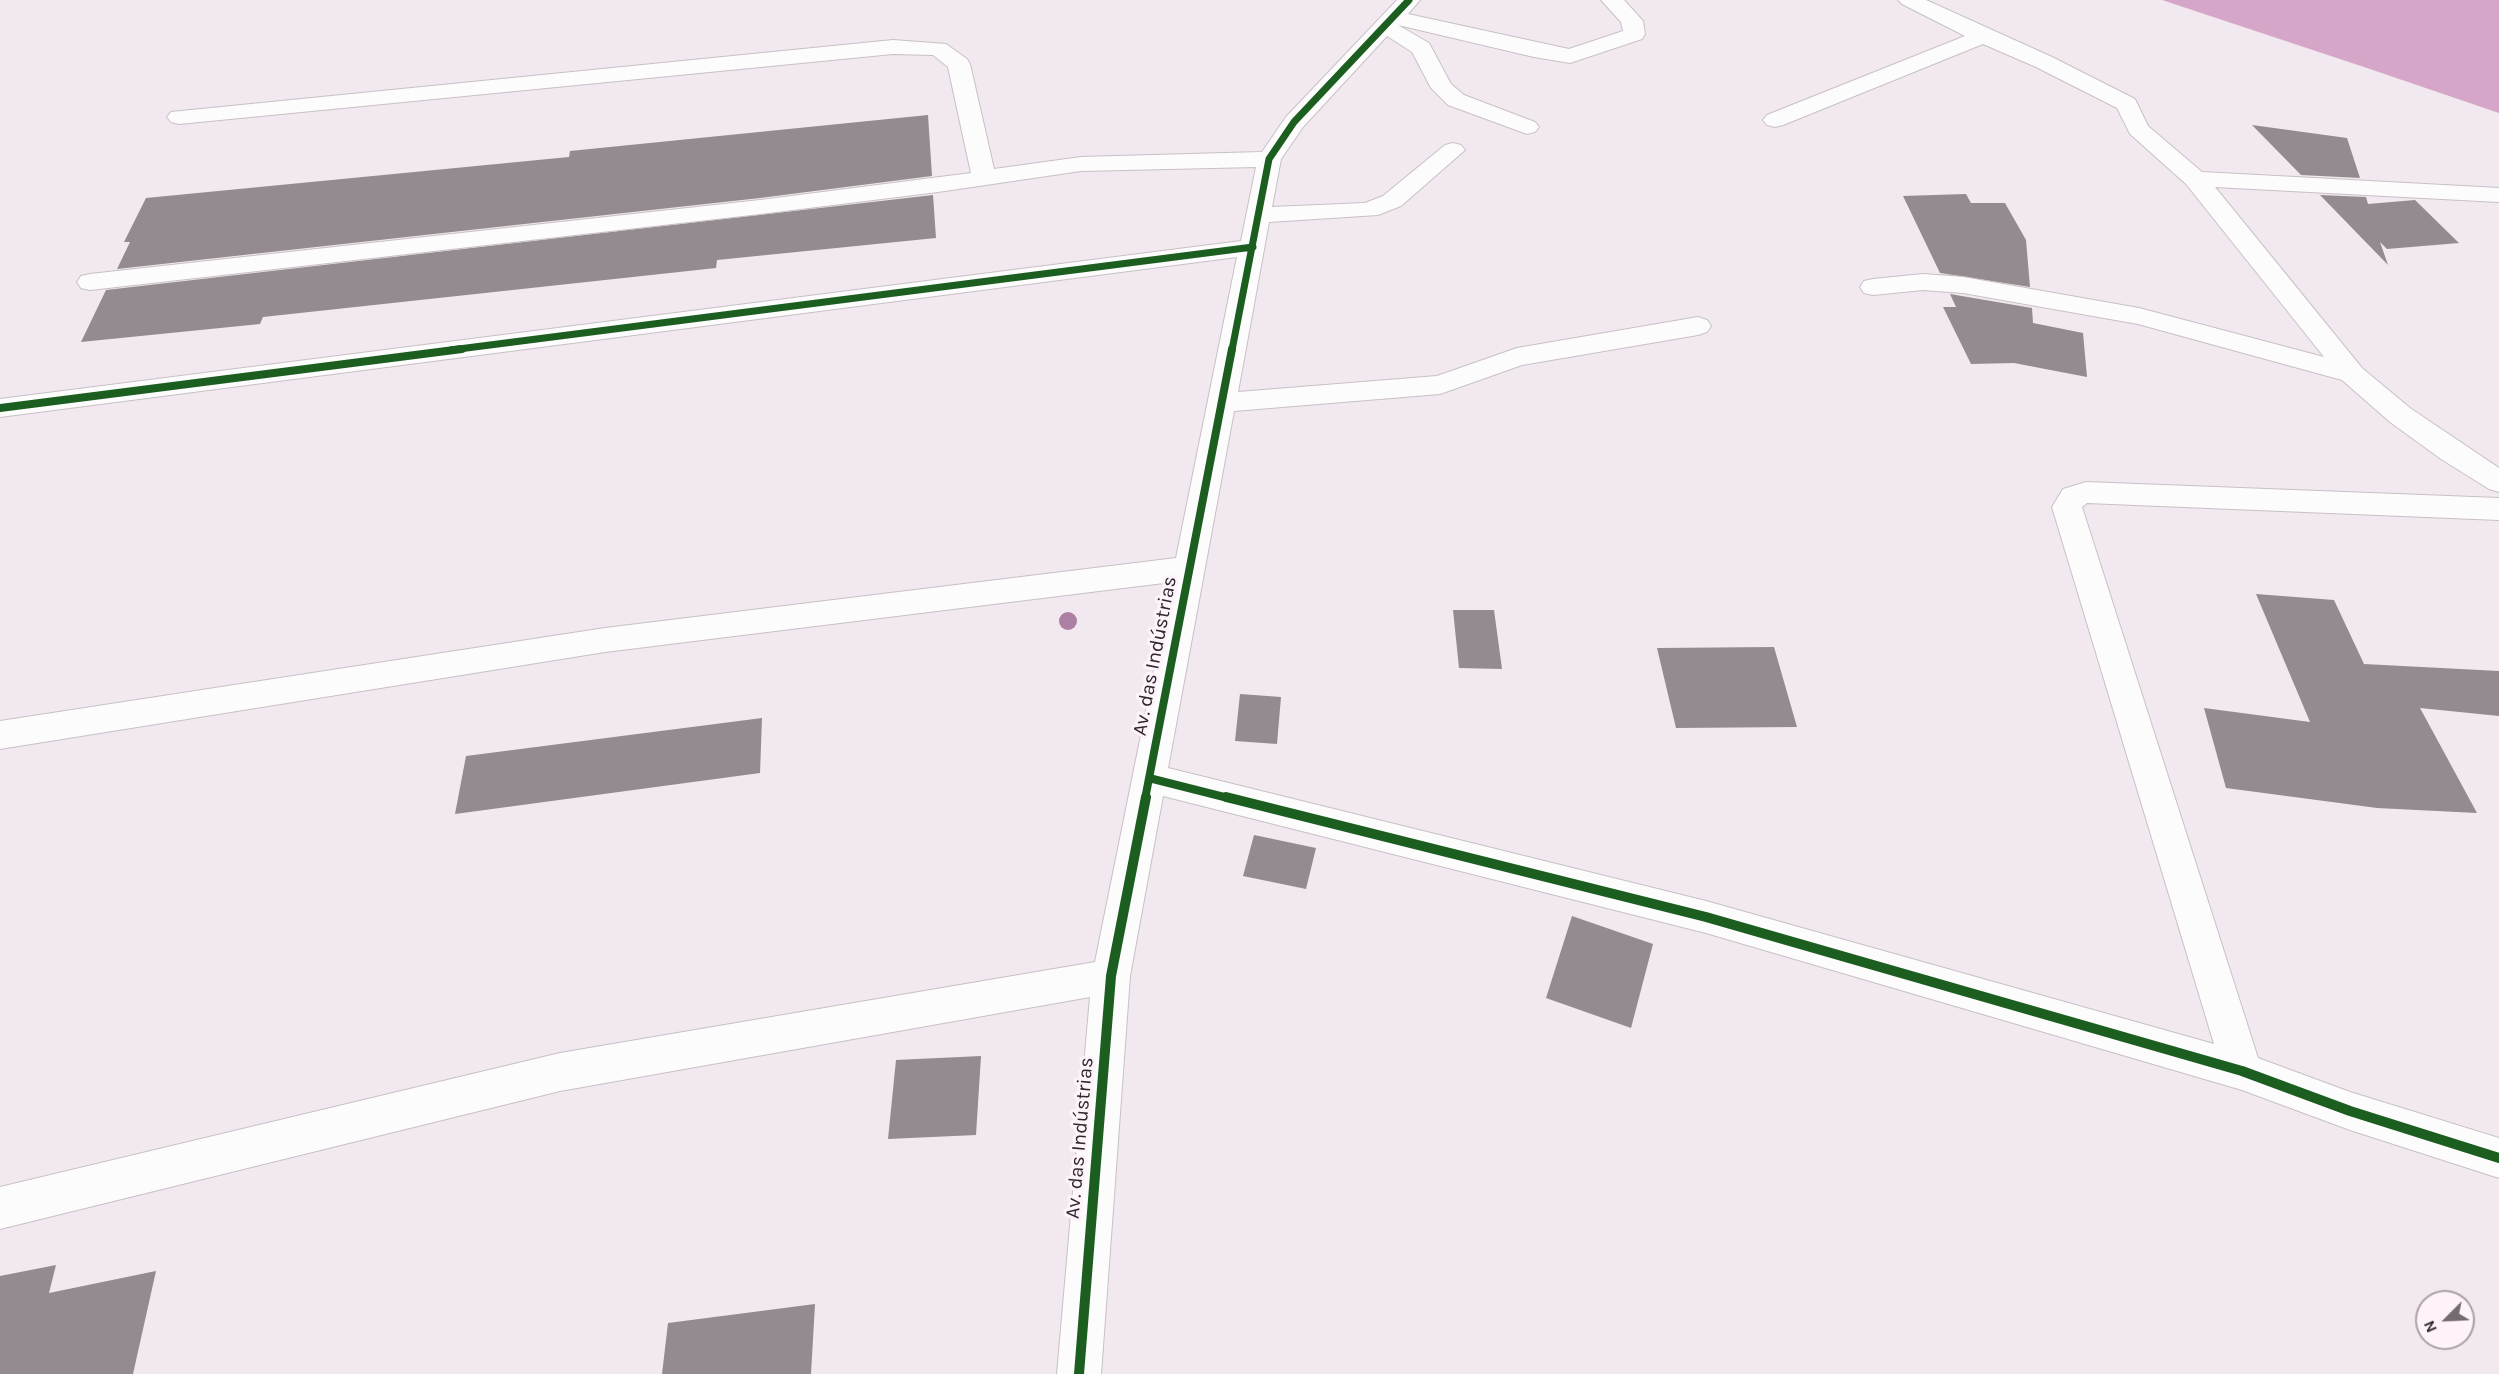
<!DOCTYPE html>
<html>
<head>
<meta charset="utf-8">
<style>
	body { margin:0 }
	#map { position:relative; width:2499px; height:1374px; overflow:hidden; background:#f2e8ef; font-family:Karla,sans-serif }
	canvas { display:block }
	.north { position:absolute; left:2415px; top:1290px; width:60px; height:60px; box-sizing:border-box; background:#fff3fb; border:2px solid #aba1a8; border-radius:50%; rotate:246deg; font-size:16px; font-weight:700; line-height:24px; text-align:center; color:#2e272c }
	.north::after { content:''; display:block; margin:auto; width:21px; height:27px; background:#736b70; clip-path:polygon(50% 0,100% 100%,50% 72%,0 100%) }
</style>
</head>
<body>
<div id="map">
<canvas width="2499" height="1374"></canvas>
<div class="north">N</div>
</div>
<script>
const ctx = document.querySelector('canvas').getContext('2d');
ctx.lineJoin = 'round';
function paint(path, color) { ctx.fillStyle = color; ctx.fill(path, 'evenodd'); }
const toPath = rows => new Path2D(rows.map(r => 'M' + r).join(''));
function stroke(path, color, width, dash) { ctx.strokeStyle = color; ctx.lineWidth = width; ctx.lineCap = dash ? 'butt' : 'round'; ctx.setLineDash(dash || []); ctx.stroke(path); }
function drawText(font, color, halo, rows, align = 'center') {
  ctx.font = font + ' Karla,sans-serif'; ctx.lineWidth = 6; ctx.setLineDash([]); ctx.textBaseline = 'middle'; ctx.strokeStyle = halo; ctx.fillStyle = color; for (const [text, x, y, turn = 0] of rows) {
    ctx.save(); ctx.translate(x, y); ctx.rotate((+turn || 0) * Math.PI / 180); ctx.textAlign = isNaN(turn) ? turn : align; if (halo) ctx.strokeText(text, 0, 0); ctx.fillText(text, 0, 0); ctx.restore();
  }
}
paint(toPath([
	[2162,0,2499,0,2499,113,2364,67]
]), '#d5a6c7');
paint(toPath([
	[928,115,932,176,760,198,117,269,130,242,124,242,146,198,569,157,570,151],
	[2252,125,2347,138,2360,178,2301,175],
	[1966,194,1971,203,2005,203,2026,240,2030,287,1940,273,1903,196],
	[933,195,936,238,717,260,716,268,263,317,260,324,81,342,106,290],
	[2320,195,2366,197,2368,204,2415,200,2459,243,2387,249,2380,242,2388,265],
	[1950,294,2032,308,2033,323,2083,333,2087,377,2014,363,1971,364,1943,307,1956,307],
	[2256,594,2334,600,2364,664,2499,671,2499,716,2420,708,2477,813,2377,808,2226,788,2204,708,2310,722],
	[1453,610,1494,610,1502,669,1459,668],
	[1774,647,1797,727,1676,728,1657,648],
	[1240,694,1281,697,1277,744,1235,741],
	[762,718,760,773,455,814,466,756],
	[1254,835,1316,848,1306,889,1243,876],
	[1572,916,1653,944,1631,1028,1546,998],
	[981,1056,976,1135,888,1139,896,1060],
	[56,1265,49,1293,156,1271,133,1374,0,1374,0,1276],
	[815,1304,811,1374,662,1374,668,1323]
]), '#938b90');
const minor = toPath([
	[1397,0,1420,0,1408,14,1569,49,1623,31,1621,22,1601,0,1624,0,1643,21,1645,34,1642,39,1570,63,1534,57,1398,25,1429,43,1451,84,1464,95,1535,122,1539,127,1535,132,1527,134,1448,105,1431,88,1412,52,1387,36,1303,127,1281,159,1272,207,1365,203,1383,196,1445,145,1453,143,1461,145,1465,150,1401,206,1378,215,1269,222,1238,392,1437,376,1517,348,1698,317,1707,320,1711,326,1707,332,1698,335,1522,365,1440,394,1234,411,1168,768,1706,901,2214,1044,2052,507,2063,489,2086,482,2499,498,2499,520,2087,503,2082,507,2258,1058,2350,1092,2499,1138,2499,1178,2350,1130,2242,1090,1706,933,1163,796,1130,976,1101,1374,1057,1374,1090,997,560,1091,0,1229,0,1187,560,1053,1095,962,1172,582,605,652,0,749,0,721,605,628,1176,558,1237,257,0,417,0,399,1241,241,1256,167,1081,171,938,192,760,214,90,290,81,288,77,282,81,276,90,274,760,200,971,173,948,67,933,55,893,54,179,124,171,122,167,117,171,112,893,40,946,44,967,59,970,64,994,169,1081,157,1262,152,1286,117,1397,0],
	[1898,0,1926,0,2052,57,2135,99,2148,126,2202,172,2499,188,2499,202,2215,187,2362,368,2410,408,2499,468,2499,492,2489,489,2441,459,2390,422,2342,380,2138,324,1963,293,1923,290,1873,295,1864,293,1860,287,1864,281,1873,279,1923,274,1963,277,2139,308,2324,357,2186,184,2130,134,2117,108,2036,67,1983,44,1783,125,1775,127,1767,125,1763,120,1767,115,1965,36,1902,4,1898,0]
]);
stroke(minor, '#c8c0c5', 2);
paint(minor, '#fdfcfd');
stroke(toPath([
	[451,350,1253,247],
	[1232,350,1269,159,1294,122,1409,0]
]), '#1b5e20', 7);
stroke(toPath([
	[0,408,462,349],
	[1149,778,1232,799],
	[1145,799,1232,349]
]), '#1b5e20', 8);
stroke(toPath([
	[1226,797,1706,917,2242,1071,2350,1111,2499,1158],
	[1079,1374,1111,976,1146,797]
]), '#1b5e20', 10);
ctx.fillStyle = '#ac80a2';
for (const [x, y] of [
	[1068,621]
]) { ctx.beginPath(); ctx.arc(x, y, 9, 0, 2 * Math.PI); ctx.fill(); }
drawText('20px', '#2e272c', '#fff3fb', [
	["Av. das Indústrias",1155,656,-79],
	["Av. das Indústrias",1080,1138,-85]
]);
</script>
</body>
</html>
